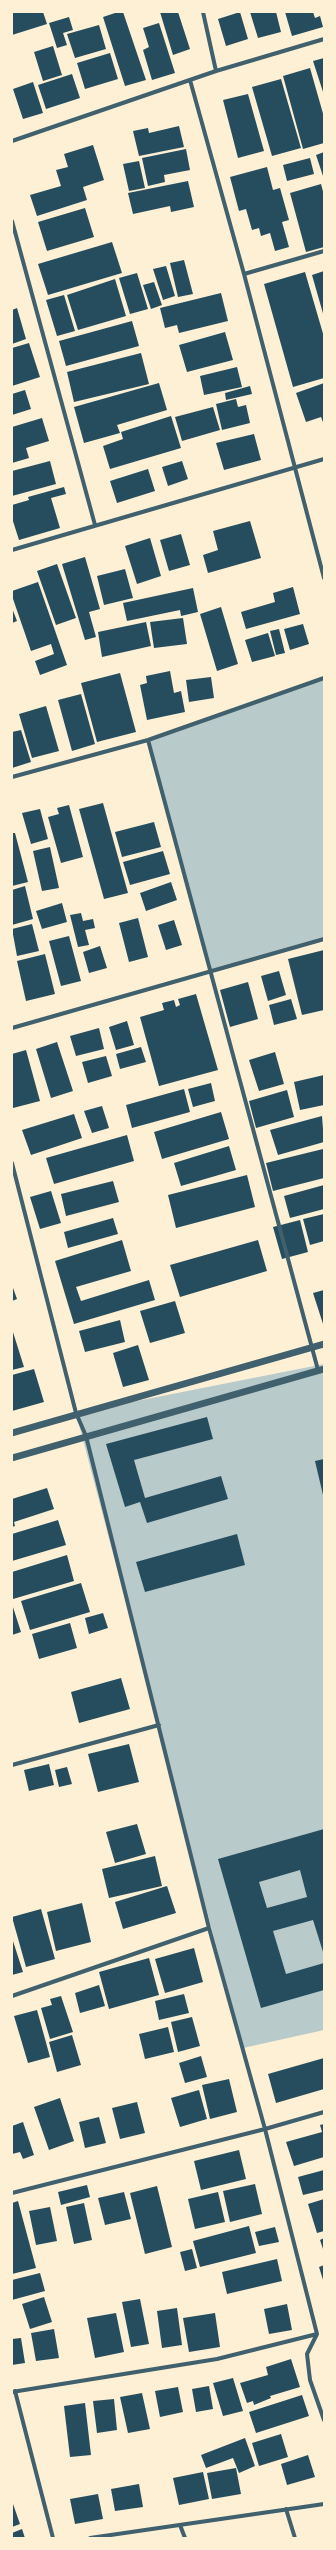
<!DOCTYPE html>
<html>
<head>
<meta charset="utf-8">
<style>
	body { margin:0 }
	#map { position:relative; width:336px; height:2550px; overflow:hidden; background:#fdf0d5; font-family:Montserrat,sans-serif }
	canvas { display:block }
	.frame { position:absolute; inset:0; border:13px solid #fdf0d5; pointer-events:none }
</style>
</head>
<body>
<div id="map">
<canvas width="336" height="2550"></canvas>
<div class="frame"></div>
</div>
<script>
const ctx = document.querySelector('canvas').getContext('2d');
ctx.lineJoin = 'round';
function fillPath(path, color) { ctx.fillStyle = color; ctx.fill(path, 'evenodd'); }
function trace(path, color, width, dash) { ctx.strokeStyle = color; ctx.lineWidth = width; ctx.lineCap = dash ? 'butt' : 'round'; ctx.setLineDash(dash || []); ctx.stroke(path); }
fillPath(new Path2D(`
	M324,678V939L211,972L148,740Z
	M324,1364V2030L243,2048L76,1413Z`), '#b9caca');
fillPath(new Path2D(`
	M12,12H43L47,24L12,35Z
	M118,12H123L146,80L125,86L103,17Z
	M160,12H178L190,49L173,55Z
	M240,12L248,39L226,46L218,19Z
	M250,12H276L281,32L258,38Z
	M285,12H313L315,18L320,16L323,27L292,36Z
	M69,17L73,30L63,33L67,45L57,48L49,23Z
	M159,23L175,73L152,80L143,50L149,47L143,28Z
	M99,25L106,49L75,58L67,34Z
	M53,46L62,75L43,81L34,52Z
	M110,53L118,79L85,89L77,63Z
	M324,58V95L313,61Z
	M310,68L324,117V143L303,149L283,76Z
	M72,74L80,98L46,109L38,85Z
	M281,79L301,148L272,156L252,87Z
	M33,82L43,113L23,119L13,89Z
	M248,94L264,151L238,158L223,100Z
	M179,126L184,147L139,156L133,131L148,128L149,133Z
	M93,145L104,180L83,187L87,200L37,216L30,195L61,186L56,170L68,167L64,154Z
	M186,149L190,170L164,175L165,182L148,186L142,158Z
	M324,152V179L316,155Z
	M310,158L314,174L287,181L283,165Z
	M139,161L145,188L129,191L123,164Z
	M267,167L273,190L280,188L289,220L282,222L289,247L275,251L270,233L261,236L259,228L252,230L246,209L239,211L230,177Z
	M188,181L194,207L171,212L170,206L133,214L128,193Z
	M321,184L324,195V247L306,252L290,193Z
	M85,208L94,237L47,251L38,222Z
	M112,242L122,273L48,295L38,264Z
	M184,260L193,294L178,297L170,263Z
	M166,266L175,296L163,300L153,269Z
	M324,271V317L312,275Z
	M305,272L324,337V378L293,387L264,284Z
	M137,273L148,309L130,314L119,278Z
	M115,279L126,316L78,330L67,295Z
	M154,282L162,305L151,309L143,285Z
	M221,293L228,321L179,333L177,325L165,328L160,308Z
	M64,295L75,331L57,336L46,300Z
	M17,308L26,339L12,344V310Z
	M132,321L139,346L66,366L59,341Z
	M225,332L233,360L187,372L179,345Z
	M29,343L40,377L12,386V348Z
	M141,353L149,384L74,402L67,372Z
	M237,367L242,387L204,395L200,376Z
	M159,383L167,410L117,425L120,433L84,443L74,407Z
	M324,383V425L321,417L306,422L296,393Z
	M250,386L252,394L226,400L225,393Z
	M25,390L31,409L12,415V394Z
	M236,399L238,407L246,405L250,423L222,430L216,404Z
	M213,407L220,430L182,441L175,417Z
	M171,416L181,448L110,469L103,446L123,439L121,432Z
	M42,418L49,441L26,448L29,458L12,463V427Z
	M254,434L261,460L224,470L216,443Z
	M50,461L56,484L12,496V471Z
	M182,461L188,479L168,486L162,467Z
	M148,469L155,491L117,503L110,481Z
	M64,487L66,494L51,498L60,528L19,540L12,518V505L29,500L28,497Z
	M250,521L261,558L208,573L203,555L218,550L213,531Z
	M181,534L190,565L169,571L160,540Z
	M150,538L161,576L137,584L125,546Z
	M85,557L100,609L89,612L96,637L85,640L62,564Z
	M57,564L76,618L56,625L37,571Z
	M125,569L133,598L104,605L97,576Z
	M38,582L67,665L40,675L35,661L54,654L51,644L31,651L12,596V591Z
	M293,587L300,614L246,629L241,612L275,602L273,593Z
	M193,588L198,612L181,616L180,610L127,621L123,603Z
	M221,607L238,664L217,671L200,614Z
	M12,608L17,621L12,623Z
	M183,618L187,644L154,648L150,622Z
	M146,622L151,646L102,657L98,632Z
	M303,624L309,644L290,650L284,629Z
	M279,629L285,653L276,655L270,631Z
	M268,633L275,656L252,662L245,640Z
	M170,671L174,693L181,691L185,712L147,720L140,685L147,683L146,676Z
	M120,673L136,732L97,742L81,683Z
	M211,677L214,698L189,702L186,680Z
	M81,694L95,744L72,751L58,700Z
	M46,706L59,751L32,758L19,714Z
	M21,730L31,762L12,768V732Z
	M103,803L128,893L104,899L79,809Z
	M69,805L83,857L61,863L48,817L59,814L57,808Z
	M40,809L48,839L31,844L22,813Z
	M154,822L161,847L122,857L115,832Z
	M12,833H15L28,882L12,886Z
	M50,847L59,888L42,891L33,851Z
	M163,851L170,874L130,885L123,862Z
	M171,882L177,900L146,911L140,893Z
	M25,886L33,919L12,925V890Z
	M62,903L67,922L42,929L36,911Z
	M81,913L83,921L93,919L95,928L85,930L89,945L78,947L70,915Z
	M138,918L148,957L129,962L119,923Z
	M174,920L182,945L166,950L158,925Z
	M32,924L39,951L17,956L12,929Z
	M69,936L81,981L61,986L49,941Z
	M100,946L107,968L89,973L83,952Z
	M324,950V1010L302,1015L288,959Z
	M45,954L55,994L26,1001L17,961Z
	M279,971L286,995L268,1001L261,976Z
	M248,982L258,1019L230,1027L220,990Z
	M196,994L218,1070L159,1086L140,1017L164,1010L162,1003L174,1000L176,1007L180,1005L178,999Z
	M291,999L297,1019L274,1025L269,1005Z
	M127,1021L134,1045L116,1050L109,1027Z
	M99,1028L104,1049L76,1056L70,1036Z
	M57,1042L73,1091L51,1098L36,1049Z
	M141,1047L146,1062L120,1069L116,1054Z
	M26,1050L40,1101L13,1108L12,1054Z
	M275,1052L284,1084L259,1091L249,1060Z
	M106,1056L112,1076L88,1083L82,1062Z
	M324,1075V1105L300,1110L294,1082Z
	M211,1083L215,1101L193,1107L188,1089Z
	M184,1089L190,1112L132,1128L126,1105Z
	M287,1090L294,1117L256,1128L249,1101Z
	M102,1106L109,1128L92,1133L84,1111Z
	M221,1112L229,1139L162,1159L154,1132Z
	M74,1114L82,1138L31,1155L22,1130Z
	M322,1116L324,1142L278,1155L270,1130Z
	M127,1135L134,1161L54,1184L46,1158Z
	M229,1146L236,1170L181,1186L174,1163Z
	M323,1149L324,1178L273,1191L266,1163Z
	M247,1175L255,1207L176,1228L168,1195Z
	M113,1181L119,1202L66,1216L61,1194Z
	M324,1185V1209L290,1218L284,1196Z
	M51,1191L61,1223L40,1229L30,1197Z
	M324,1214V1241L310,1245L303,1219Z
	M113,1218L118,1234L68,1248L64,1232Z
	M300,1220L308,1252L282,1259L273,1227Z
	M122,1240L131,1271L76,1287L81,1301L149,1280L155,1300L74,1324L55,1261Z
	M258,1240L267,1271L180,1297L170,1265Z
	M12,1285L17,1299L12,1301Z
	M324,1290V1327L313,1293Z
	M175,1301L185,1333L150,1343L140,1311Z
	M120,1320L125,1342L85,1352L79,1331Z
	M12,1329L24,1367L12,1370Z
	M138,1345L149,1380L123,1387L113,1353Z
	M34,1369L44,1402L12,1411V1375Z
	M207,1417L213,1439L134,1460L145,1498L221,1476L228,1499L147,1523L140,1502L125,1507L106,1444Z
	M324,1459V1495H323L315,1461Z
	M47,1488L54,1509L14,1522L15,1526L12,1527V1499Z
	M58,1520L66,1545L12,1561V1534Z
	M237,1534L245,1565L145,1592L136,1562Z
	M67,1555L74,1581L13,1599L12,1572Z
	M81,1583L90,1612L30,1630L21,1601Z
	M12,1604L21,1632L12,1635Z
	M103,1613L108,1628L89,1634L85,1618Z
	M70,1623L77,1648L39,1659L32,1634Z
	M121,1678L130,1709L79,1723L71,1692Z
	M129,1744L139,1782L98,1792L88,1754Z
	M49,1764L54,1785L29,1791L24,1770Z
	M67,1767L72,1784L59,1787L55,1770Z
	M137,1824L146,1854L115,1863L106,1832Z
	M324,1829V1955L313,1920L273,1931L286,1974L324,1963V1990L261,2008L218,1859ZM300,1870L307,1897L267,1908L259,1882Z
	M155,1856L162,1886L109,1898L102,1869Z
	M167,1886L176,1913L123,1929L115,1902Z
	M82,1903L91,1942L56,1951L47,1912Z
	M41,1909L55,1959L26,1967L12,1917Z
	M12,1938L23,1972L12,1975Z
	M194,1948L203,1982L165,1993L155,1959Z
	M149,1958L159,1995L109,2009L99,1972Z
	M99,1985L105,2006L80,2013L75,1993Z
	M184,1994L189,2013L159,2020L155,2001Z
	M61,1996L73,2032L50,2039L41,2008L52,2005L50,1999Z
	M37,2010L50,2057L28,2063L14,2016Z
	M192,2017L200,2046L178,2052L171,2022Z
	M168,2027L174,2052L145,2059L139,2034Z
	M72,2035L81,2065L57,2072L49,2042Z
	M201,2056L207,2077L185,2083L179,2063Z
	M324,2058V2089L276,2103L268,2074Z
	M229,2079L237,2112L210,2119L202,2085Z
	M199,2090L207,2119L180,2127L171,2098Z
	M60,2098L74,2141L49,2150L34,2107Z
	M137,2102L145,2133L120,2139L112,2108Z
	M99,2117L106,2143L85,2148L79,2122Z
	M23,2122L34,2155L23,2159L20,2152L12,2154V2126Z
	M324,2124V2157L294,2166L286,2142L322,2132L320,2125Z
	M239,2150L246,2179L201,2190L194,2161Z
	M324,2170V2190L303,2195L298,2177Z
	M255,2184L262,2214L230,2222L223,2191Z
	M87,2185L90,2197L61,2205L58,2192Z
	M157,2186L172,2247L145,2254L130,2193Z
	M124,2192L131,2219L105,2225L98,2198Z
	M218,2192L225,2222L195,2229L188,2199Z
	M324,2199V2231L317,2233L308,2204Z
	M18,2201L36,2268L12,2274V2203Z
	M84,2203L92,2240L74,2244L66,2207Z
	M50,2207L57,2241L36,2245L29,2211Z
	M249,2226L256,2253L200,2267L193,2241Z
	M275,2227L279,2242L259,2246L255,2232Z
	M324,2238V2252L320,2240Z
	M192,2249L197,2268L185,2271L180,2252Z
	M277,2259L282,2281L227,2294L222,2272Z
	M324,2265V2283L319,2267Z
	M40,2273L45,2291L12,2300V2280Z
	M44,2297L52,2322L30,2329L22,2304Z
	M140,2299L149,2344L131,2347L122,2302Z
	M287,2304L292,2330L269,2334L264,2309Z
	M177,2308L182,2345L162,2348L157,2311Z
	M116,2313L124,2352L95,2358L87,2318Z
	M215,2313L220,2347L189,2352L183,2318Z
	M54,2329L59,2358L36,2361L31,2333Z
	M21,2338L25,2363L12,2365V2339Z
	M291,2359L300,2387L270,2396L271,2398L254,2405L253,2401L247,2403L240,2383L268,2375L266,2367Z
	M233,2378L243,2411L223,2416L213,2383Z
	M209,2386L213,2409L196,2412L192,2389Z
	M178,2387L183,2412L160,2417L155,2391Z
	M142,2393L150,2429L128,2433L120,2397Z
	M302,2395L309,2416L256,2433L249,2412Z
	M114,2399L117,2430L97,2433L93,2401Z
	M85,2403L91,2455L70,2457L64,2406Z
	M281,2434L288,2457L259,2466L252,2443Z
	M245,2438L255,2466L239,2473L233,2458L206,2468L201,2455Z
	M308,2455L315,2477L287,2485L281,2464Z
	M236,2468L241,2494L212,2499L207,2473Z
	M203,2472L209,2499L179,2505L173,2478Z
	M139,2484L143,2507L115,2511L111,2489Z
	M98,2494L103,2519L75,2524L70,2499Z
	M12,2501L20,2524L12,2527Z
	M22,2529L25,2538H12V2533Z`), '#264d5e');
trace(new Path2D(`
	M203,12L216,71
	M190,80L244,274L324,578
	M12,141L216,71L324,39
	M12,221L95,525
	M244,274L324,251
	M12,550L324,459
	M148,740L318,1370
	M12,777L148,740L324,678
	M12,1028L324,939
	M12,1163L76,1413L86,1436L209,1928L265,2129L317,2334
	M12,1765L159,1725
	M12,1996L209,1928
	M12,2193L265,2129L324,2112
	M317,2334L307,2354L310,2380L324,2420
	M15,2391L53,2538
	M12,2392L217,2359L317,2334
	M286,2509L295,2538
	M180,2525L185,2538
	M90,2538L324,2504`), '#3f606c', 4);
trace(new Path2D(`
	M12,1433L324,1344
	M12,1458L324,1369`), '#3f606c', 7);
</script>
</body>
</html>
